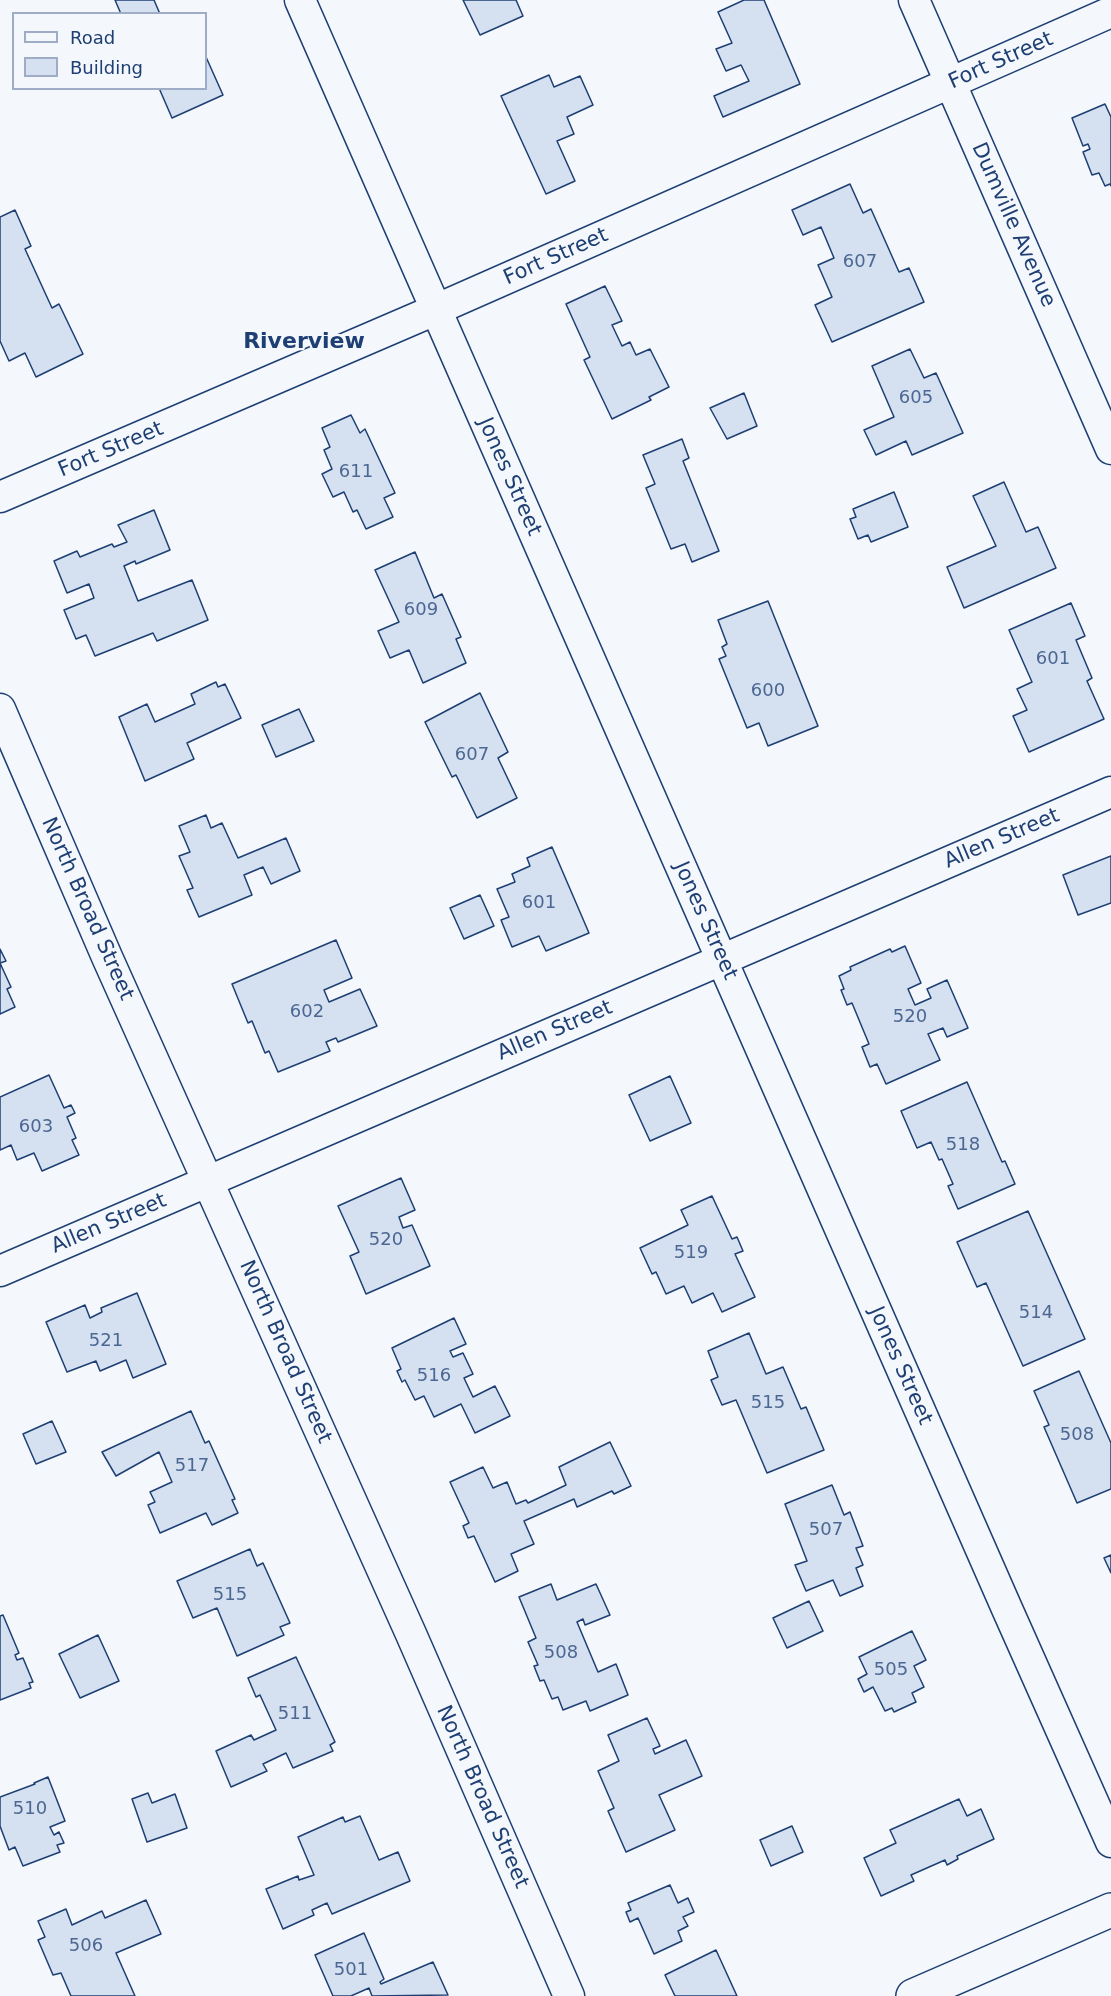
<!DOCTYPE html>
<html>
<head>
<meta charset="utf-8">
<style>
	body { margin:0 }
	#map { position:relative; width:1111px; height:1996px; overflow:hidden; background:#f4f7fb; font-family:"DejaVu Sans",sans-serif }
	canvas { display:block }
	.legend { position:absolute; left:12px; top:12px; width:195px; height:78px; box-sizing:border-box; background:#f4f7fb; border:2px solid #9eadc5; margin:0; padding:8px 10px; list-style:none; font-size:18px; color:#1d3f73 }
	.legend li { display:flex; align-items:center; gap:12px; height:30px }
	.legend b { width:30px; border:2px solid #9eadc5 }
</style>
</head>
<body>
<div id="map">
<canvas width="1111" height="1996"></canvas>
<ul class="legend">
<li><b style="height:8px;background:#f4f7fb"></b>Road</li>
<li><b style="height:16px;background:#d5e0f0"></b>Building</li>
</ul>
</div>
<script>
const ctx = document.querySelector('canvas').getContext('2d');
ctx.lineJoin = 'round';
function fillPath(path, color) { ctx.fillStyle = color; ctx.fill(path, 'evenodd'); }
function trace(path, color, width, dash) { ctx.strokeStyle = color; ctx.lineWidth = width; ctx.lineCap = dash ? 'butt' : 'round'; ctx.setLineDash(dash || []); ctx.stroke(path); }
function write(font, color, halo, rows, align = 'center') {
  ctx.font = font + ' "DejaVu Sans",sans-serif'; ctx.lineWidth = 4.5; ctx.setLineDash([]); ctx.textBaseline = 'middle'; ctx.strokeStyle = halo; ctx.fillStyle = color; for (const [text, x, y, turn = 0] of rows) {
    ctx.save(); ctx.translate(x, y); ctx.rotate((+turn || 0) * Math.PI / 180); ctx.textAlign = isNaN(turn) ? turn : align; if (halo) ctx.strokeText(text, 0, 0); ctx.fillText(text, 0, 0); ctx.restore();
  }
}
const building = new Path2D(`
	M115,0H154L160,14H121Z
	M463,0H516L523,16L480,35Z
	M744,0H764L800,84L723,117L714,96L749,81L741,65L726,71L716,49L732,43L718,12Z
	M206,57L223,95L172,118L159,88H206Z
	M549,75L554,87L580,76L593,105L567,117L574,134L557,141L575,181L546,194L501,96Z
	M1105,104L1111,117V186L1110,184L1105,186L1099,173L1092,175L1083,152L1090,149L1088,144L1083,146L1072,118Z
	M850,184L863,213L871,209L899,272L909,268L924,302L832,342L815,305L832,297L818,265L834,258L821,227L803,235L792,210Z
	M15,210L31,246L25,249L52,308L59,304L83,354L36,377L25,353L9,361L0,341V217Z
	M605,286L622,321L612,325L622,346L630,342L636,355L650,349L669,387L649,397L651,400L612,419L584,360L590,357L566,304Z
	M910,349L924,378L936,373L963,433L912,455L906,441L876,455L864,430L894,417L872,366Z
	M744,393L757,426L727,439L710,408Z
	M351,415L360,433L365,429L395,493L384,498L393,517L366,529L357,510L353,512L344,492L333,497L322,474L332,469L324,450L330,447L322,428Z
	M682,439L689,458L683,461L719,551L692,562L685,544L671,549L646,488L655,484L643,455Z
	M1004,482L1026,532L1038,527L1056,568L964,608L947,567L996,546L973,496Z
	M894,492L908,527L871,542L868,535L858,539L850,519L856,517L853,509Z
	M154,510L170,550L136,564L135,561L124,566L138,601L192,580L208,620L157,641L153,633L95,656L86,635L76,639L64,610L94,598L89,584L67,593L54,561L77,551L80,557L112,544L114,547L127,542L118,525Z
	M415,552L434,598L442,594L461,637L456,639L466,663L423,683L409,650L390,658L378,631L399,622L375,570Z
	M768,601L818,726L768,746L759,723L747,728L719,659L726,656L722,647L727,644L718,620Z
	M1071,603L1085,636L1076,640L1092,678L1087,681L1104,719L1029,752L1013,716L1027,710L1017,689L1032,682L1009,630Z
	M216,682L218,687L225,684L241,718L187,743L194,759L145,781L119,717L147,704L155,722L195,704L191,694Z
	M480,693L508,752L498,758L517,798L477,818L456,775L452,777L425,722Z
	M299,709L314,741L276,757L262,725Z
	M206,815L211,828L222,823L238,858L286,838L300,871L271,884L263,867L244,875L252,895L199,917L187,890L193,888L179,856L190,852L179,826Z
	M552,847L589,933L546,951L539,936L512,947L501,920L509,917L497,889L515,882L512,874L530,866L527,858Z
	M1111,856V903L1078,915L1063,875Z
	M480,895L494,926L464,939L450,908Z
	M336,940L352,978L324,990L329,1002L360,989L377,1026L338,1042L336,1038L326,1042L330,1051L278,1072L269,1051L265,1053L252,1021L248,1023L232,984Z
	M905,946L921,983L908,989L915,1005L931,998L927,989L947,980L968,1028L947,1037L943,1028L928,1034L940,1060L886,1084L877,1064L870,1067L862,1047L869,1044L852,1003L847,1005L841,990L844,989L839,976L851,970L850,967L890,949L892,952Z
	M0,949L6,961L0,963L11,987L7,989L15,1007L0,1014Z
	M49,1075L64,1108L71,1105L75,1113L67,1117L76,1138L72,1140L79,1155L42,1171L34,1153L17,1160L11,1145L0,1150V1097Z
	M670,1076L691,1123L650,1141L629,1095Z
	M967,1082L1002,1162L1005,1161L1015,1184L958,1209L948,1186L953,1184L942,1159L939,1160L931,1142L917,1148L901,1111Z
	M401,1178L415,1210L399,1217L403,1228L412,1225L430,1266L366,1294L350,1256L359,1252L338,1206Z
	M712,1196L732,1239L737,1237L743,1251L735,1254L755,1297L722,1312L713,1293L692,1303L684,1286L666,1294L656,1272L652,1274L640,1248L688,1225L681,1210Z
	M1028,1211L1085,1339L1023,1366L986,1283L977,1287L957,1242Z
	M137,1293L166,1364L133,1378L126,1360L100,1371L96,1361L67,1372L46,1322L85,1305L90,1318L102,1312L101,1308Z
	M454,1318L466,1344L450,1351L453,1357L463,1353L473,1374L464,1378L473,1397L495,1386L510,1416L475,1433L461,1404L434,1417L424,1396L415,1400L405,1380L402,1382L397,1371L401,1369L392,1348Z
	M749,1333L766,1374L783,1367L801,1409L806,1407L824,1450L767,1473L736,1400L722,1405L711,1380L718,1377L708,1351Z
	M1079,1371L1111,1443V1489L1077,1503L1044,1427L1049,1425L1034,1391Z
	M191,1411L205,1443L209,1441L235,1499L232,1500L238,1513L212,1525L206,1513L160,1533L148,1505L155,1502L150,1492L172,1482L159,1452L116,1476L102,1452Z
	M52,1421L66,1452L36,1464L23,1434Z
	M610,1442L631,1486L614,1494L612,1491L577,1507L574,1499L524,1521L534,1544L511,1554L518,1571L495,1582L474,1536L468,1538L463,1526L469,1523L450,1482L483,1467L493,1488L507,1482L516,1504L526,1500L528,1503L566,1485L559,1467Z
	M832,1485L844,1515L850,1512L863,1546L856,1548L863,1565L856,1568L863,1586L840,1596L833,1580L806,1591L795,1565L807,1561L785,1504Z
	M250,1549L257,1566L263,1563L290,1623L280,1627L284,1635L237,1656L217,1608L193,1618L177,1581Z
	M1111,1555V1573L1104,1558Z
	M551,1584L557,1600L596,1584L610,1615L585,1625L583,1619L577,1622L598,1672L616,1664L628,1695L590,1711L586,1701L563,1710L558,1697L552,1699L544,1680L540,1681L534,1666L538,1665L528,1642L536,1638L519,1597Z
	M809,1601L823,1631L787,1648L773,1618Z
	M3,1615L19,1653L15,1655L17,1660L23,1658L33,1682L29,1683L31,1688L0,1700V1616Z
	M912,1631L926,1660L914,1666L924,1687L912,1693L916,1702L894,1712L892,1708L885,1711L873,1687L864,1692L858,1679L867,1674L859,1657Z
	M98,1635L119,1681L80,1698L59,1654Z
	M296,1657L335,1742L330,1745L333,1751L293,1768L286,1753L263,1764L267,1771L231,1787L216,1751L251,1735L254,1740L276,1730L260,1695L256,1697L248,1678Z
	M647,1718L660,1746L653,1749L655,1754L686,1740L702,1776L659,1795L675,1830L626,1852L608,1811L614,1808L598,1771L619,1761L608,1735Z
	M48,1777L65,1821L50,1827L54,1835L59,1832L64,1843L57,1845L60,1852L23,1866L15,1847L9,1850L0,1826V1797L35,1784L34,1783Z
	M148,1793L152,1803L175,1794L187,1828L147,1842L132,1799Z
	M959,1799L967,1816L981,1809L994,1839L957,1856L958,1859L947,1865L945,1860L911,1875L914,1881L881,1896L864,1858L896,1843L890,1830Z
	M360,1816L379,1860L398,1852L410,1881L332,1914L327,1903L312,1910L314,1915L283,1929L266,1889L298,1876L299,1880L314,1875L298,1837L343,1817L345,1822Z
	M792,1826L803,1852L771,1866L760,1840Z
	M670,1885L678,1903L688,1898L694,1912L683,1917L688,1926L678,1931L682,1941L654,1954L638,1918L630,1922L626,1912L631,1910L628,1903Z
	M146,1900L161,1934L116,1953L135,1996H71L61,1973L53,1975L38,1940L45,1937L38,1921L66,1909L72,1925L102,1911L105,1918Z
	M364,1933L384,1979L380,1982L381,1984L433,1962L448,1995L372,1996L369,1988L351,1996H333L315,1955Z
	M716,1950L737,1996H675L665,1975Z`);
fillPath(building, '#d5e0f0');
trace(building, '#1d3f73', 1.5);
const minor = new Path2D(`
	M300,0L1008,1611L1111,1842
	M914,0L1111,449
	M0,497L435,310L1111,12
	M0,709L107,957L411,1634L569,1996
	M0,1271L1111,792`);
const tertiary = new Path2D(`
	M913,1996L1111,1910`);
trace(minor, '#1d3f73', 33);
trace(tertiary, '#1d3f73', 36);
trace(minor, '#f4f7fb', 30);
trace(tertiary, '#f4f7fb', 33);
write('18px', '#4b6792', null, [
	["607",860,262],
	["605",916,398],
	["611",356,472],
	["609",421,610],
	["601",1053,659],
	["600",768,691],
	["607",472,755],
	["601",539,903],
	["602",307,1012],
	["520",910,1017],
	["603",36,1127],
	["518",963,1145],
	["520",386,1240],
	["519",691,1253],
	["514",1036,1313],
	["521",106,1341],
	["516",434,1376],
	["515",768,1403],
	["508",1077,1435],
	["517",192,1466],
	["507",826,1530],
	["515",230,1595],
	["508",561,1653],
	["505",891,1670],
	["511",295,1714],
	["510",30,1809],
	["506",86,1946],
	["501",351,1970]
]);
write('21px', '#1d3f73', '#f4f7fb', [
	["Fort Street",1001,61,-24],
	["Dumville Avenue",1013,225,66],
	["Fort Street",556,257,-24],
	["Fort Street",111,450,-23],
	["Jones Street",509,477,66],
	["Allen Street",1002,839,-23],
	["North Broad Street",87,909,66],
	["Jones Street",705,921,66],
	["Allen Street",555,1031,-23],
	["Allen Street",109,1224,-23],
	["North Broad Street",285,1352,66],
	["Jones Street",900,1366,66],
	["North Broad Street",482,1797,66]
]);
write('bold 22px', '#1d3f73', '#f4f7fb', [
	["Riverview",304,342]
]);
</script>
</body>
</html>
